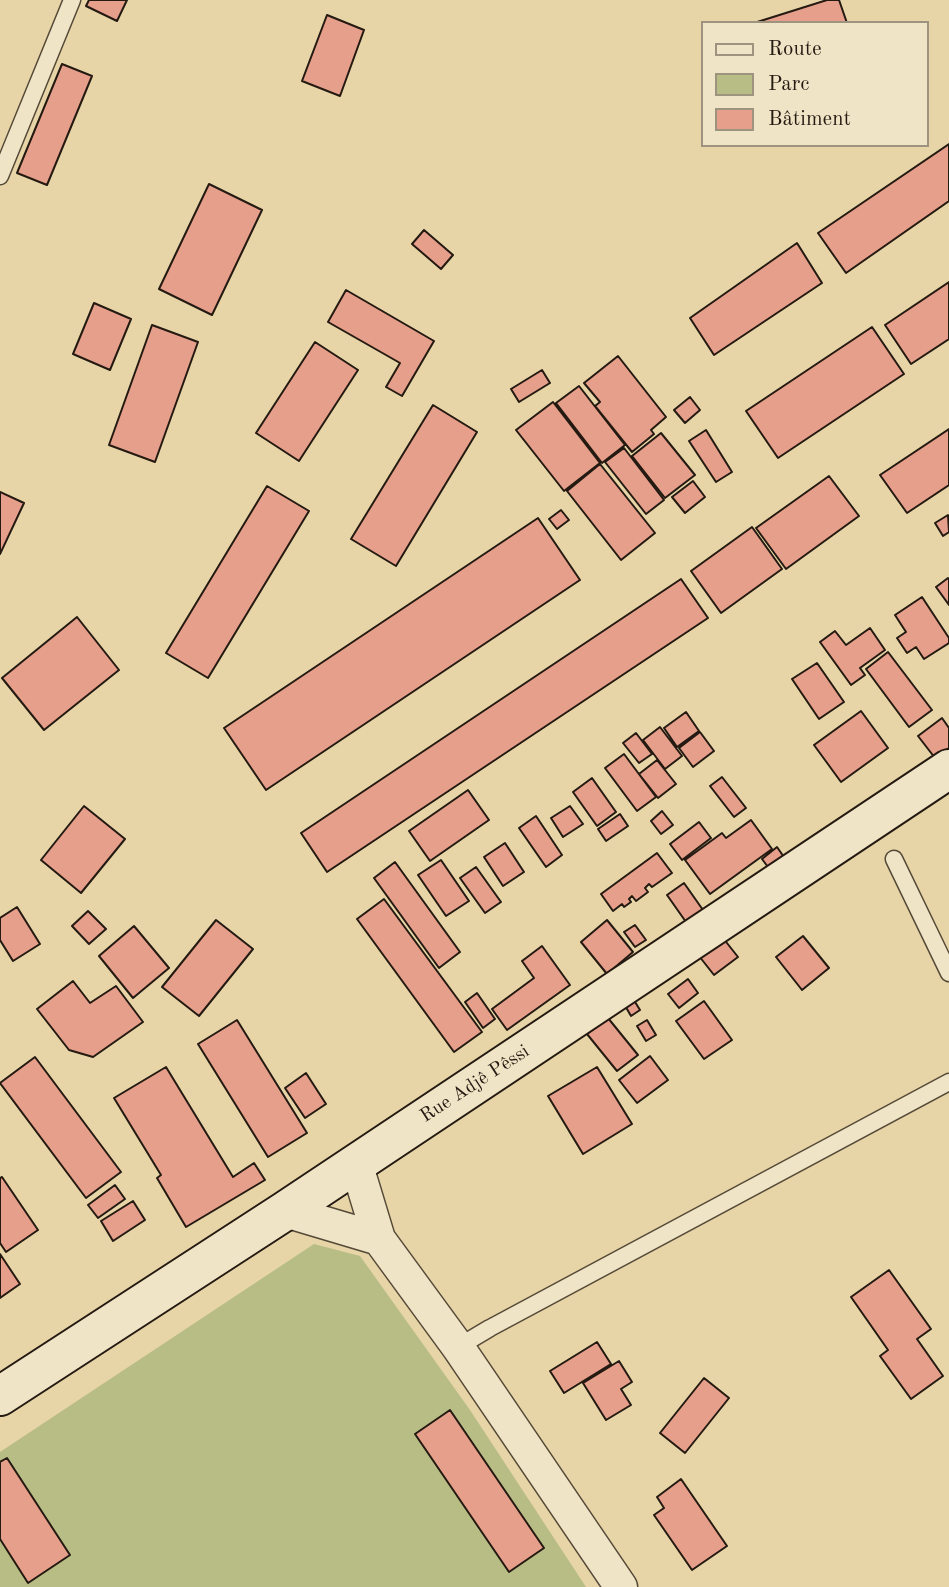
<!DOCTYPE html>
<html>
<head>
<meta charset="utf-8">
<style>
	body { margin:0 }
	#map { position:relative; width:949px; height:1587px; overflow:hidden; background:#e7d5a8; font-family:"Old Standard TT",serif }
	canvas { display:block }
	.legend { position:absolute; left:701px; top:21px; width:228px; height:126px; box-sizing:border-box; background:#efe4c6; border:2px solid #9e937e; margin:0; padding:9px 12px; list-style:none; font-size:21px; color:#241a11 }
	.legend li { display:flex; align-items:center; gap:14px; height:35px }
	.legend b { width:35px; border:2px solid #9e937e }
</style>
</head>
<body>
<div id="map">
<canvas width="949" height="1587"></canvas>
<ul class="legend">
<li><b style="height:9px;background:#efe4c6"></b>Route</li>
<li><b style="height:19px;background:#b8bc85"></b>Parc</li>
<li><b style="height:19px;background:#e69f8a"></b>Bâtiment</li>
</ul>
</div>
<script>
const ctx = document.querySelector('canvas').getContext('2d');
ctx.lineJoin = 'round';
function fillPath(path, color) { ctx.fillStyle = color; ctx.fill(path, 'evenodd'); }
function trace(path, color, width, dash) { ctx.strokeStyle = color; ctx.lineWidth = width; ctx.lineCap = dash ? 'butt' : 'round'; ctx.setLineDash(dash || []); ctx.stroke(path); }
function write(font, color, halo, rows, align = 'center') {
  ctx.font = font + ' "Old Standard TT",serif'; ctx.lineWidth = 5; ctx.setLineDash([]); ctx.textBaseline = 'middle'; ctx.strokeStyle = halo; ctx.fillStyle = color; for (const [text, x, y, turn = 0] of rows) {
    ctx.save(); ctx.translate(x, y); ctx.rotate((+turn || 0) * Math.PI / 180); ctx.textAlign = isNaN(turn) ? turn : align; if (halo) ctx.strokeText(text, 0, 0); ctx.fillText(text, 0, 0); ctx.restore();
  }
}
fillPath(new Path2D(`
	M314,1244L360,1256L470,1410L586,1587H0V1452Z`), '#b8bc85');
const building = new Path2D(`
	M89,0H127L117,21L86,6Z
	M827,0H839L847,23H754Z
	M327,15L364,30L340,96L302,81Z
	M62,64L92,76L47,185L17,173Z
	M949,144V201L846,273L818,233Z
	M209,184L262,210L212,315L159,289Z
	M424,230L453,255L441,269L412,244Z
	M797,243L822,283L714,355L690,318Z
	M949,282V339L911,364L885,325Z
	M346,290L434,341L402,396L386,387L400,363L328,322Z
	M94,303L131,319L110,370L73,354Z
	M152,325L198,342L155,462L109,445Z
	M872,327L904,374L778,458L746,411Z
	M315,342L358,370L299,461L256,433Z
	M618,356L666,417L651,430L654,434L632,452L595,406L600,402L584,383Z
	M542,370L550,383L519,402L511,389Z
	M579,386L625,445L602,463L556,403Z
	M690,397L700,410L685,423L674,410Z
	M553,402L600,463L564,491L516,430Z
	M433,405L477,432L396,566L351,539Z
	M949,429V485L907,513L880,475Z
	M706,430L732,472L716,482L689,441Z
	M661,433L695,475L665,498L632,456Z
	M624,448L664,500L646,514L605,462Z
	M600,464L655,533L621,560L567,491Z
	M829,476L859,516L786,569L756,528Z
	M693,481L705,497L685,513L672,497Z
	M267,486L309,511L208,678L166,653Z
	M0,492L24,503L0,554Z
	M561,510L569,520L557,529L549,519Z
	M948,515L949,532L943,536L935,523Z
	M538,518L580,580L266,790L224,728Z
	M752,527L782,569L721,613L691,571Z
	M948,578L949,580V605L936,587Z
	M681,579L708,618L327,872L301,833Z
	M922,597L949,638V643L924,659L916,647L907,653L897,638L906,632L895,615Z
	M77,617L119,670L44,730L2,678Z
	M870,628L885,650L860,668L865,675L851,685L820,642L835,631L846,645Z
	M888,652L932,710L909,727L866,669Z
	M817,663L844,702L819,719L792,679Z
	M861,711L888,748L841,782L814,745Z
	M686,712L699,731L677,747L664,728Z
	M942,718L949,728V748L935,758L918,736Z
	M660,727L682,756L665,769L643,740Z
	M700,732L714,751L693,767L679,748Z
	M636,733L652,754L639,763L623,743Z
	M624,754L656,797L637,811L605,768Z
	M657,760L676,784L658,798L639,774Z
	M722,777L746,808L734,817L710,786Z
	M592,778L616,812L597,826L573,792Z
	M468,790L489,820L430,861L409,831Z
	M84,806L125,839L81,893L41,860Z
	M570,806L583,824L563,837L551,818Z
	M662,811L673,825L661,834L651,821Z
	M620,814L628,826L606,841L598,829Z
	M536,816L562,855L546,867L519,828Z
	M751,820L772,849L710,894L685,860L722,833L726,838Z
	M699,822L711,838L682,860L670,844Z
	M505,843L524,872L503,886L484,857Z
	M777,847L786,860L771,871L762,859Z
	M657,853L672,873L652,887L649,884L645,888L648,892L636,901L632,896L629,899L631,902L624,907L622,904L613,911L601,894Z
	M441,860L469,901L446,916L418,875Z
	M395,862L460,952L439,968L374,878Z
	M476,867L501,902L485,913L460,878Z
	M684,883L703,910L686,922L667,895Z
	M384,899L482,1032L454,1052L357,919Z
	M17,907L40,944L13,961L0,940V918Z
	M88,911L106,929L89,944L72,926Z
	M216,920L253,949L199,1016L162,987Z
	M607,920L633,952L607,974L581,942Z
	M635,925L646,940L635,947L624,932Z
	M134,926L169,968L133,998L99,956Z
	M803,936L829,968L802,990L776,957Z
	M723,938L738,957L714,975L699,956Z
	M542,946L570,985L507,1030L492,1009L534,978L522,961Z
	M688,979L698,993L679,1008L668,994Z
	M73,981L90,1003L116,986L143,1022L93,1057L69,1050L37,1009Z
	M477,993L495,1019L483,1028L465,1002Z
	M632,997L640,1010L631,1016L623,1002Z
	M704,1001L732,1040L704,1059L676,1021Z
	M608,1018L638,1055L617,1071L587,1034Z
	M237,1020L307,1133L268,1157L198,1044Z
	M647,1020L656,1035L646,1041L637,1026Z
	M650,1056L668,1080L637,1103L619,1080Z
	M35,1057L121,1172L86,1198L0,1083Z
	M166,1067L233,1177L254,1163L265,1180L186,1227L157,1178L161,1175L114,1098Z
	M597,1067L632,1124L583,1154L548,1096Z
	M306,1073L326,1104L305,1118L285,1088Z
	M2,1177L38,1230L6,1252L0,1243V1178Z
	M115,1185L125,1199L98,1218L88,1205Z
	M133,1201L145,1220L113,1241L101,1221Z
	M0,1254L20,1284L0,1298Z
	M889,1270L931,1329L917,1339L943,1376L911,1399L880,1356L888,1350L851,1297Z
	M597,1342L611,1364L564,1393L550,1371Z
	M619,1361L632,1382L621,1389L631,1405L606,1420L583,1383Z
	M704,1378L729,1398L685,1453L660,1433Z
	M450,1410L544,1548L509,1572L415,1434Z
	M7,1458L70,1555L28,1583L0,1539V1462Z
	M681,1479L727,1546L692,1570L654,1515L664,1508L657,1497Z`);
fillPath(building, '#e69f8a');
trace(building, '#241a11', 2);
const lane = new Path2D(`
	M0,176L72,0
	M894,859L949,973
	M458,1347L490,1328L949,1082`);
const street = new Path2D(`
	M356,1163L379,1239L458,1347L621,1587
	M285,1211L379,1239`);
const secondary = new Path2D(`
	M0,1396L285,1211L949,769`);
trace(lane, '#554937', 19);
trace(street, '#554937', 35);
trace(secondary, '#241a11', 42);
trace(lane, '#efe4c6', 16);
trace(street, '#efe4c6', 32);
trace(secondary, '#efe4c6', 38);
write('19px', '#241a11', '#efe4c6', [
	["Rue Adjê Pêssi",475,1084,-33]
]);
</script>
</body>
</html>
